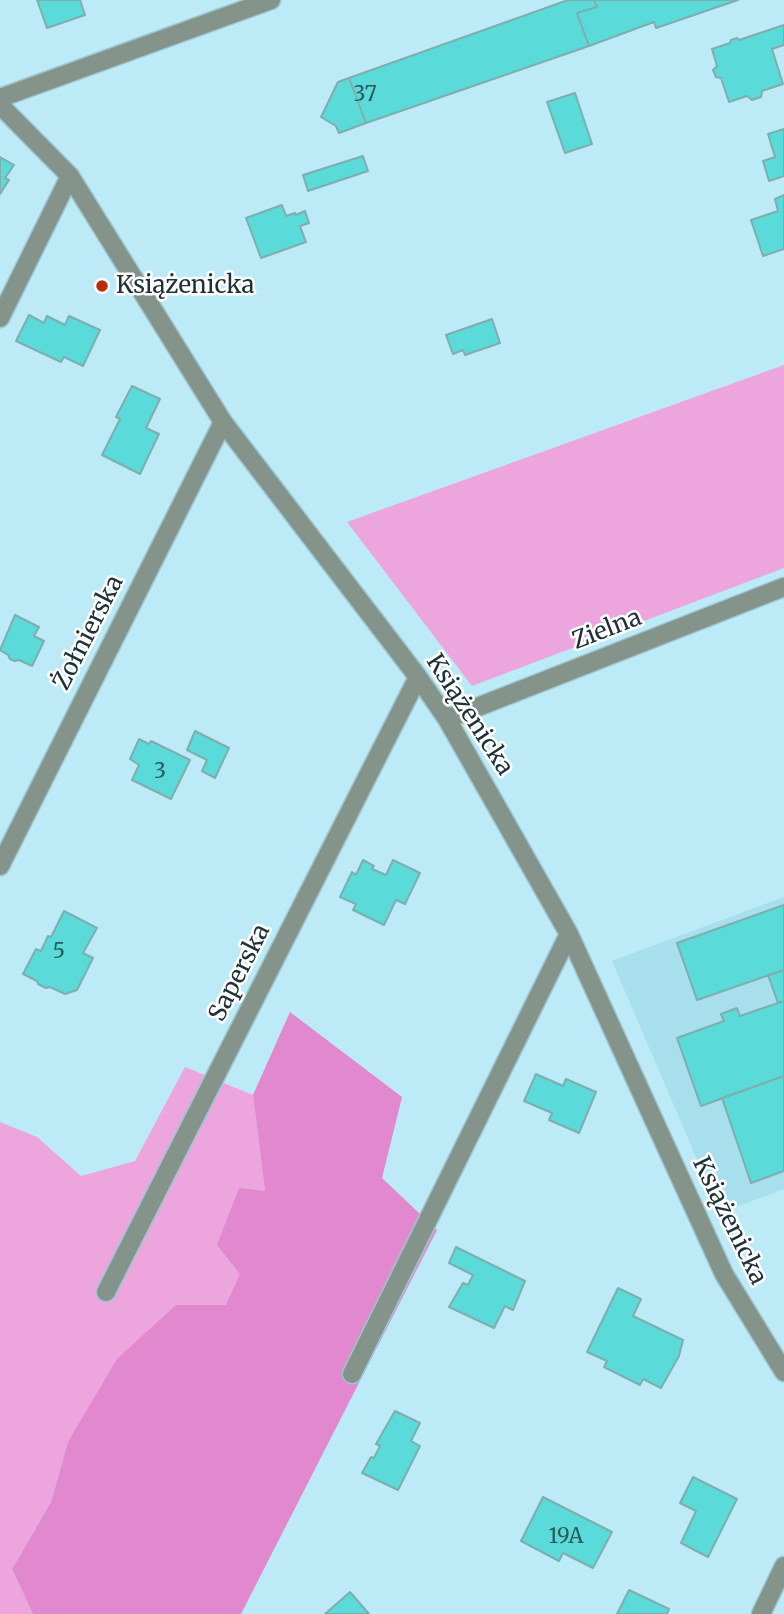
<!DOCTYPE html>
<html>
<head>
<meta charset="utf-8">
<style>
	body { margin:0 }
	canvas { display:block; background:#bcebf7 }
</style>
</head>
<body>
<canvas width="784" height="1614"></canvas>
<script>
const ctx = document.querySelector('canvas').getContext('2d');
ctx.lineJoin = 'round';
function fillPath(path, color) { ctx.fillStyle = color; ctx.fill(path, 'evenodd'); }
function trace(path, color, width, dash) { ctx.strokeStyle = color; ctx.lineWidth = width; ctx.lineCap = dash ? 'butt' : 'round'; ctx.setLineDash(dash || []); ctx.stroke(path); }
function write(font, color, halo, rows, align = 'center') {
  ctx.font = font + ' Merriweather,serif'; ctx.lineWidth = 5; ctx.setLineDash([]); ctx.textBaseline = 'middle'; ctx.strokeStyle = halo; ctx.fillStyle = color; for (const [text, x, y, turn = 0] of rows) {
    ctx.save(); ctx.translate(x, y); ctx.rotate((+turn || 0) * Math.PI / 180); ctx.textAlign = isNaN(turn) ? turn : align; if (halo) ctx.strokeText(text, 0, 0); ctx.fillText(text, 0, 0); ctx.restore();
  }
}
fillPath(new Path2D(`
	M784,897V1189L720,1213L612,961Z`), '#a7dfec');
fillPath(new Path2D(`
	M784,365V568L472,686L347,522Z
	M185,1067L253,1095L265,1191L228,1316L68,1442L51,1502L12,1569L33,1614H0V1122L37,1137L81,1176L135,1161Z`), '#eca5dd');
fillPath(new Path2D(`
	M290,1012L402,1097L382,1178L437,1230L241,1614H33L12,1569L51,1502L68,1442L117,1359L176,1305H226L240,1274L217,1245L239,1188L265,1191L253,1095Z`), '#e188cf');
const building = new Path2D(`
	M37,0H80L85,15L47,28Z
	M568,0H594L597,7L577,13L589,46L366,123L349,78Z
	M594,0H738L656,28L654,22L589,46L577,13L597,7Z
	M784,25V45L772,49L783,84L762,91L761,97L752,100L747,96L729,102L721,78L716,77L713,70L717,66L712,49L730,43L731,40L737,38L739,40Z
	M349,78L366,123L339,133L336,126L321,117L338,82Z
	M575,93L592,144L565,153L547,102Z
	M784,129V176L769,181L763,161L775,157L768,134Z
	M363,156L368,171L308,191L303,175Z
	M0,157L14,165L5,178L9,180L0,194Z
	M784,195V249L763,256L751,220L778,211L775,199Z
	M282,205L286,216L295,213L296,215L305,211L309,223L300,226L306,242L261,258L246,218Z
	M29,315L44,323L47,316L65,325L69,316L100,330L83,366L64,357L61,362L16,341Z
	M492,319L500,343L465,355L463,350L453,354L446,335Z
	M132,386L160,399L146,428L159,434L140,474L102,455L120,419L116,417Z
	M15,615L39,627L34,636L44,641L32,666L19,660L15,661L10,659L8,655L0,650Z
	M195,731L229,748L215,778L202,771L207,760L187,750Z
	M139,739L149,744L151,741L190,760L171,799L132,780L139,765L130,759Z
	M363,860L374,866L372,869L386,875L393,860L420,873L405,904L396,900L384,925L353,910L356,904L340,897L352,872L356,875Z
	M784,905V970L697,1000L677,943Z
	M64,911L97,928L83,953L93,958L77,990L65,994L50,987L46,988L38,984L37,981L23,974L36,949L41,951L48,936L51,937Z
	M784,970V1001L778,1003L768,975Z
	M784,1001V1076L701,1106L677,1038L724,1021L721,1014L737,1008L740,1016Z
	M536,1074L563,1086L566,1079L596,1092L579,1133L549,1120L552,1113L524,1101Z
	M784,1076V1171L751,1183L722,1098Z
	M456,1247L525,1281L513,1310L505,1306L494,1328L449,1307L463,1283L468,1285L473,1275L449,1263Z
	M618,1288L641,1299L633,1316L683,1340L679,1356L661,1388L643,1379L640,1385L604,1367L607,1361L587,1352Z
	M395,1411L420,1423L411,1441L420,1446L398,1490L362,1473L371,1457L374,1458L380,1446L376,1444Z
	M693,1477L737,1499L708,1557L681,1543L696,1511L680,1503Z
	M543,1497L612,1532L593,1568L563,1553L559,1561L521,1541Z
	M629,1590L669,1609L667,1614H617Z
	M350,1592L369,1614H325Z`);
fillPath(building, '#5adad9');
trace(building, '#7eaead', 2);
const street = new Path2D(`
	M0,98L271,0
	M0,105L70,176L223,422L418,677L447,719L569,934L724,1274L784,1372
	M0,318L70,176
	M447,719L784,587
	M0,866L223,422
	M106,1292L418,677
	M352,1374L569,934
	M761,1614L784,1566`);
trace(street, '#9dc6d0', 21);
trace(street, '#85948a', 18);
for (const [x, y, r, color] of [
	[102,286,7,"#b92e07"]
]) { const dot = new Path2D(); dot.arc(x, y, r, 0, 2 * Math.PI); ctx.fillStyle = color; ctx.fill(dot); trace(dot, '#fff', 2.5); }
write('21px', '#2e5b5f', null, [
	["37",365,95],
	["3",160,772],
	["5",59,952],
	["19A",566,1537]
]);
write('24px', '#1f3136', '#fff', [
	["Książenicka",116,286]
], 'left');
write('24px', '#1f3136', '#fff', [
	["Zielna",607,630,-21],
	["Żołnierska",89,633,-63],
	["Książenicka",469,715,57],
	["Saperska",240,973,-63],
	["Książenicka",729,1221,64]
]);
</script>
</body>
</html>
